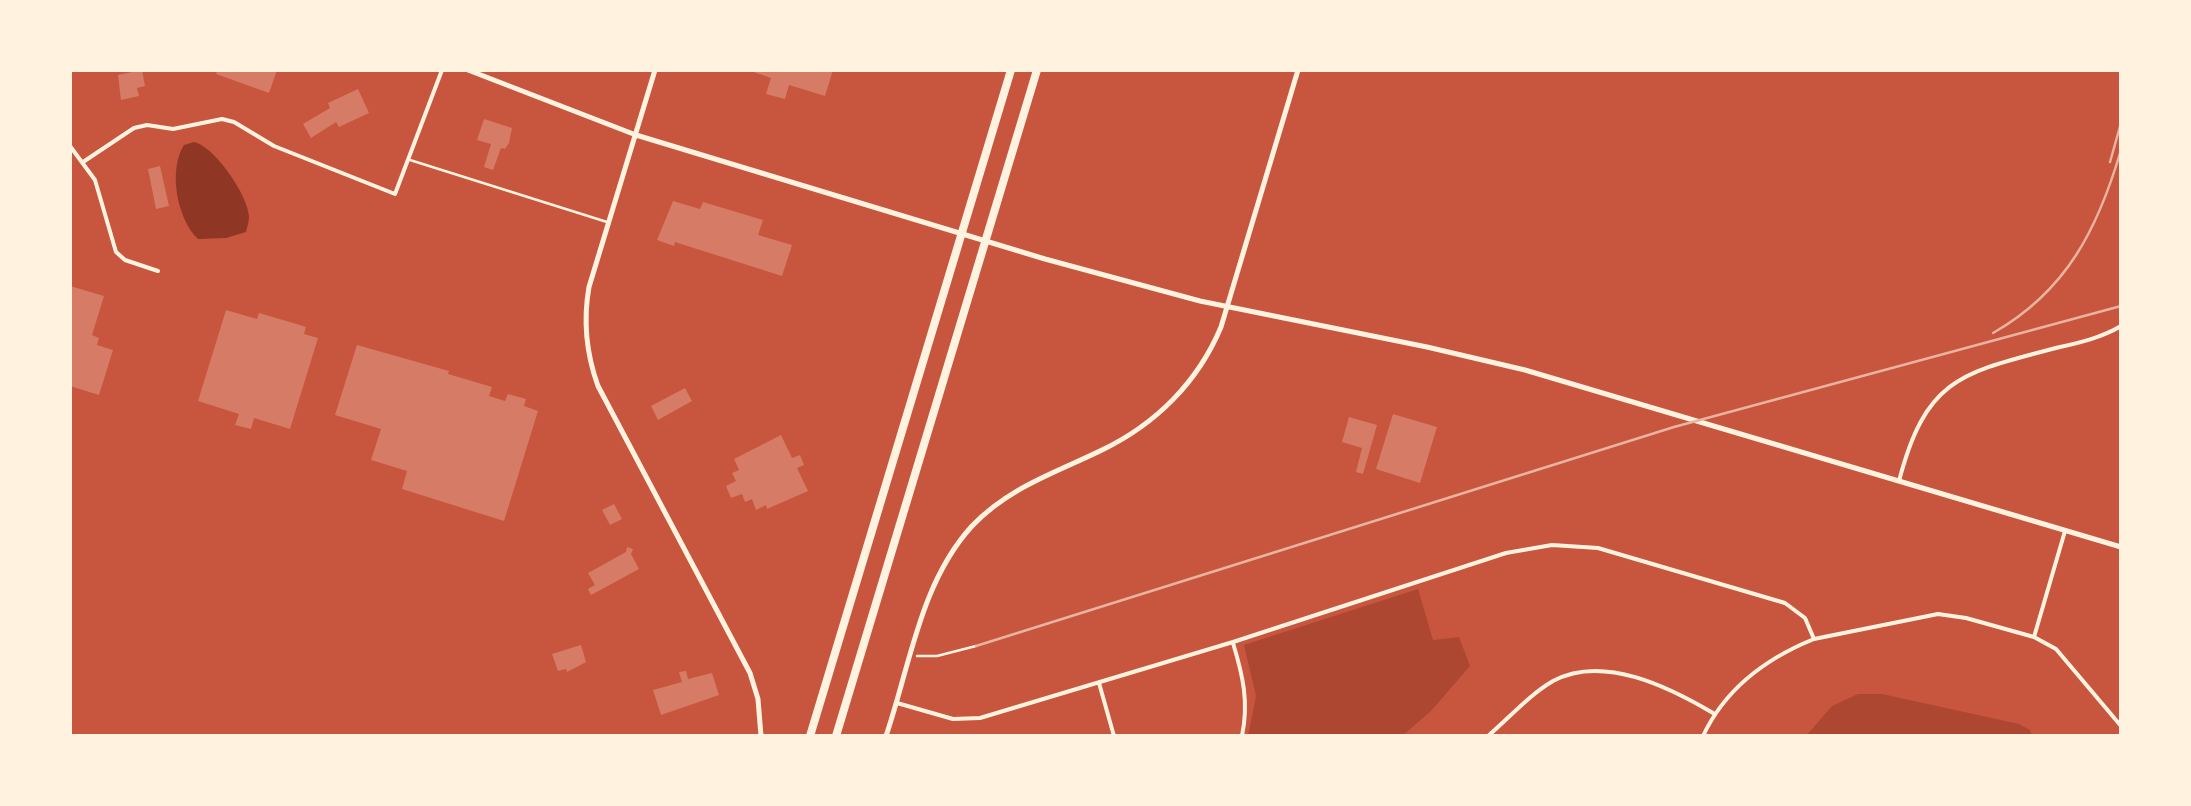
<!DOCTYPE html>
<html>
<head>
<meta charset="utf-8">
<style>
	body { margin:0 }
	#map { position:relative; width:2191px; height:806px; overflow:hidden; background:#c8553d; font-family:"Asap Condensed",sans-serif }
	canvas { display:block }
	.frame { position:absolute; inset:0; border:72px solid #fff3e0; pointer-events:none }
</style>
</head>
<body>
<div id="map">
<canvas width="2191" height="806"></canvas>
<div class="frame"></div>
</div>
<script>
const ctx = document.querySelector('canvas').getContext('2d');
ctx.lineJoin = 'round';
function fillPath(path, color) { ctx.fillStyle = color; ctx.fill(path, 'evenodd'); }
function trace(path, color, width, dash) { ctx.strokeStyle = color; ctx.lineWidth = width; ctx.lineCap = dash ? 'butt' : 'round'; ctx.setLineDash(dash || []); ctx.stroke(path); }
fillPath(new Path2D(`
	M1418,589L1433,640L1459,637L1470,666L1431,711L1402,736H1248L1256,696L1244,645Z
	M1858,694H1882L2019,724L2030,730L2032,736H1806L1832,706Z`), '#ae4732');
fillPath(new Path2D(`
	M194,142C214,146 248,195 249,216C249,222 247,227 246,232L226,238L198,239C177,219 168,170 184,145Z`), '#8f3625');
fillPath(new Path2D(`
	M142,70L145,86L137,88L139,96L121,100L118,75Z
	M218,70H277L269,93L216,74Z
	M748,70H833L825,96L789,85L785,99L766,94L771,78Z
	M358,89L369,113L339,127L336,122L311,138L303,124L330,108L328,103Z
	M484,119L512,128L509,143L505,149L501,148L493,170L484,167L491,144L477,140Z
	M160,166L169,206L156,209L148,169Z
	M673,201L700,209L703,202L763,220L758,235L792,245L782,276L675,242L674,246L657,240Z
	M70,286L104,296L92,335L99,338L97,345L113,350L99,395L70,386Z
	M226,310L257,319L259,313L293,323L306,327L304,334L318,338L290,429L254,418L251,429L235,425L239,414L198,401Z
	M357,345L449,371L448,374L492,387L489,396L505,401L508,394L526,399L524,406L538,411L504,521L402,489L407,471L371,460L381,429L335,415Z
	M685,388L692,401L658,420L651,406Z
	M1393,414L1437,427L1420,483L1376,469Z
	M1349,417L1377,425L1363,474L1356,472L1362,448L1342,442Z
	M781,435L792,458L800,455L804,465L797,468L808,491L767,509L766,505L756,510L752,499L745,502L742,494L731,498L726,486L736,481L732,473L739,470L734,459Z
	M614,504L622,519L610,525L602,510Z
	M627,547L633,549L631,554L639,569L591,595L588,589L595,585L588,573L626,552Z
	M581,645L586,662L567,672L566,669L558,671L552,654Z
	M686,671L688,679L712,673L719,695L661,715L653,690L682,682L679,672Z`), '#d67c66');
trace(new Path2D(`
	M917,656H937L976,646`), '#fff3e0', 2.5);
trace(new Path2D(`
	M410,160L607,222`), '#fff3e0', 2.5);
trace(new Path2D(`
	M70,146L95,180L116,252L125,260L158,271
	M83,162L134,128L147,125L173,129L222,119L234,122L274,146L395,194L442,70
	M1899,481C1926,378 1961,373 2056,348C2078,343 2101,338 2121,326
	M2034,637L2065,531
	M1233,643C1243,676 1249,702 1242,736
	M1099,683L1114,736
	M897,703L953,719L980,718L1233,642L1506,553L1552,545L1598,548L1785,603L1805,618L1814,639
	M1488,736C1509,718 1529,695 1553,681C1603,654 1669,687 1713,713
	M1703,736C1725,689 1767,658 1814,639L1938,614L1966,618L2034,637L2056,649L2121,726`), '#fff3e0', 4);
trace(new Path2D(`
	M468,70L636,135L1045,259L1200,301L1427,347L1525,370L2121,547
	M655,70L589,287C583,321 586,353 598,386L750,673L758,699L761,736
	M886,736C910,666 920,583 972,526C1009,487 1055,473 1102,450C1156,424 1198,382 1221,327L1298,70`), '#fff3e0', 5);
trace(new Path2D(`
	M810,736L1011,70
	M836,736L1037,70`), '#fff3e0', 8);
trace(new Path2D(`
	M2110,162L2121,123
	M1993,333C2067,291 2098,228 2121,150
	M976,646L1674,427L2121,306`), '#e9b49f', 2.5);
</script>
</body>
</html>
